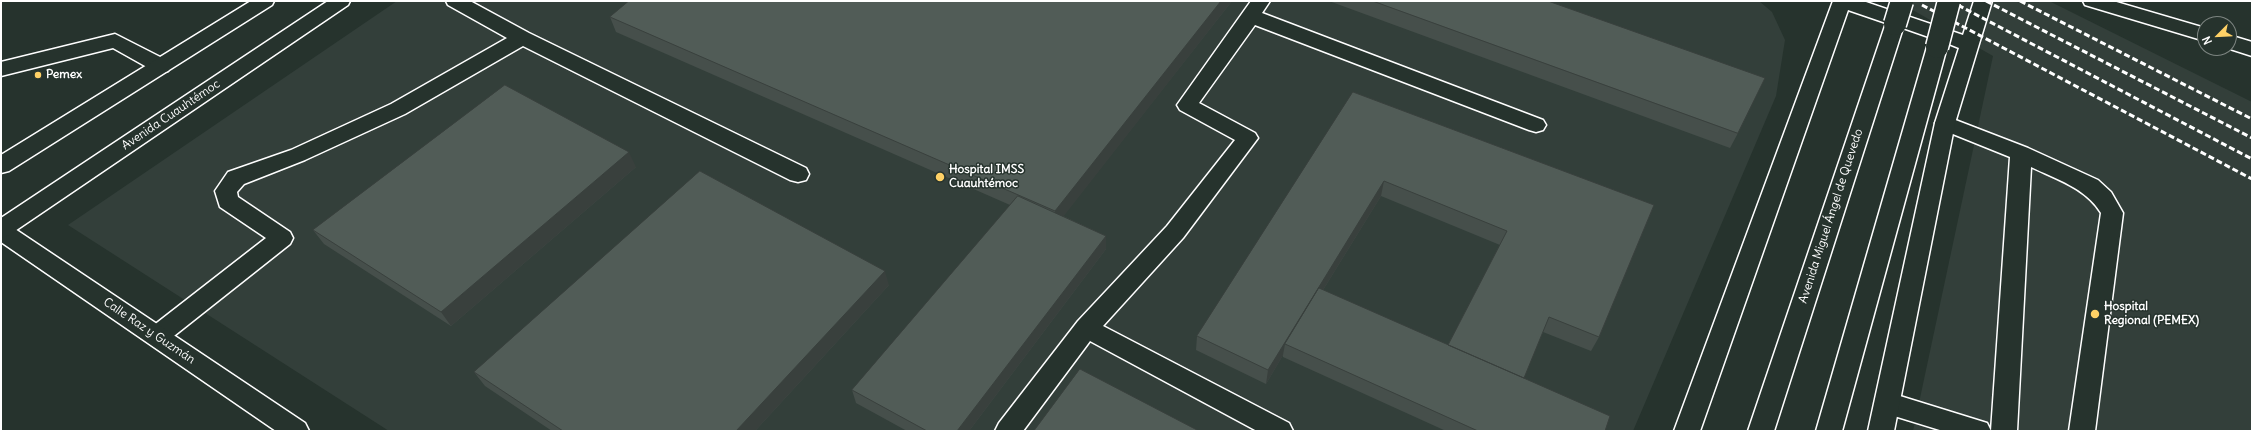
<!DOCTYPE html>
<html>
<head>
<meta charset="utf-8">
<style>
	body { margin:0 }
	#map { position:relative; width:2253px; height:432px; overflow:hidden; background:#26332d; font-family:Delius,sans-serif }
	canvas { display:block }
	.frame { position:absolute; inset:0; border:2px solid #fff; pointer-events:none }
	.north { position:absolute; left:2197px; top:16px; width:40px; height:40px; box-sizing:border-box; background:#26332d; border:1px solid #7d8581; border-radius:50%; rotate:246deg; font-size:11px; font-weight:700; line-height:16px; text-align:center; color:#fff }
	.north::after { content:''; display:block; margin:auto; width:14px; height:18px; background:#ffd166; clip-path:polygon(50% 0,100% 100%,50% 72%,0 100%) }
</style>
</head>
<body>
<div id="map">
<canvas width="2253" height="432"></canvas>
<div class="frame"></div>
<div class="north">N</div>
</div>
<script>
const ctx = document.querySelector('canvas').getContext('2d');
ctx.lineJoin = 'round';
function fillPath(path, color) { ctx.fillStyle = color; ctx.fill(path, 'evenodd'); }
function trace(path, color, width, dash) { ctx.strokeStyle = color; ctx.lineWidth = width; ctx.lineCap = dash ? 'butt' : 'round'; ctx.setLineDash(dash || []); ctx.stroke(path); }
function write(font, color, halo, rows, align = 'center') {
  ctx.font = font + ' Delius,sans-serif'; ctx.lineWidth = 3; ctx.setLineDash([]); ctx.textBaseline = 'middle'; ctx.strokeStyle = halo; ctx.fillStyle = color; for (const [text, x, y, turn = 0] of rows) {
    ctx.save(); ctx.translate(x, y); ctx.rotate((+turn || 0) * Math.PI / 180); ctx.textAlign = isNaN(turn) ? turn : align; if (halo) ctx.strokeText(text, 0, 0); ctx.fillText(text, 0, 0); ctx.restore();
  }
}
fillPath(new Path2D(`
	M397,1H1759L1772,12L1785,40L1776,96L1633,431H389L68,225Z
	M1897,1H2049L2252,102V431H1913L1993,56Z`), '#333f3a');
const lane = new Path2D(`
	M446,1H470L529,33L806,168L809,174L806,180L798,182L790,180L523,46L405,114L305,160L244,184L237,192L238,197L290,232L293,238L290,244L165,343L157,346L149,343L145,336L149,329L266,238L220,207L215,191L228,172L291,150L391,104L507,38L448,5Z
	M1251,1H1270L1262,13L1543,120L1546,125L1543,130L1536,132L1529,130L1255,25L1199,103L1255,133L1258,138L1183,238L1103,326L1289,423L1293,431H1257L1090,341L1023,431H995L999,423L1078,321L1167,226L1235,140L1180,110L1177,105Z
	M115,34L168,61L171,66L168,71L161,73L154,71L113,48L1,76V62Z
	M1945,116L2028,148L2098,180L2111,192L2123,213L2095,431H2069L2101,213C2086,188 2056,179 2031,167L2017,431H1991L2010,157L1938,128L1935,123L1938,118Z
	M1887,392L1987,423L1991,431H1943L1878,411L1875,403L1878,395Z`);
const street = new Path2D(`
	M2083,1H2113L2205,28V41L2085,5Z
	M2229,35L2252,42V56L2227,48H2229Z
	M1,222L9,225L305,423L309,431H276L1,242Z`);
const secondary = new Path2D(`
	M251,1H274L272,5L9,171L1,173V155Z
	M328,1H350L348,5L9,235L1,238V218Z
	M1833,1H1863L1963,35L1974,1H1992L1955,123L1894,431H1868L1935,123L1959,48L1944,42L1947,47L1842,431H1816L1927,47L1930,42L1937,40L1943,42L1903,28L1774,431H1748L1886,23L1848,10L1700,431H1674Z`);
trace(lane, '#fff', 3);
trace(street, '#fff', 3);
trace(secondary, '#fff', 3);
fillPath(lane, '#26332d');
fillPath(street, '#26332d');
fillPath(secondary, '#26332d');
trace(new Path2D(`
	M1950,1L2252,159
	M1986,1L2252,138
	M2020,1L2252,119
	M1922,5L2252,179`), '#fff', 3, [6, 3]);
const secondaryBridge = new Path2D(`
	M1895,24L1902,1
	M1937,47L1949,1`);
trace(secondaryBridge, '#fff', 25, []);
trace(secondaryBridge, '#26332d', 22);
fillPath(new Path2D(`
	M629,1H1232L1063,216L1106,236V249L969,431H907L856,403L852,390L1010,205L616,32L610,17Z
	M1329,1H1548L1738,133L1730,148Z
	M1353,92L1654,205L1599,337L1591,351L1543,332L1523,378L1605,431H1446L1283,357V355L1266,384L1196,350L1197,336ZM1381,196L1500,245L1448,345L1323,290Z
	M636,167L451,326L324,244L313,230Z
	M889,285L755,431H552L485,386L474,372Z`), '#464f4b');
fillPath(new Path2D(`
	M1221,1H1232L1056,226L1055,211Z
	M629,152L636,167L451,326L441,312Z
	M1384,181L1381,196L1289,345L1285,344L1283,355L1266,384L1268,370Z
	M1106,236V249L969,431H957Z
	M885,271L889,285L755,431H736Z`), '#39403d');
const building = new Path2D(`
	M629,1H1221L1055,211L610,17Z
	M1373,1H1548L1765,78L1738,133Z
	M505,85L629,152L441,312L313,230Z
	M1353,92L1654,205L1599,337L1549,317L1524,378L1448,345L1507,231L1384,181L1268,370L1197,336Z
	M700,171L885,271L736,431H563L474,372Z
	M1018,196L1106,236L957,431H927L852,390Z
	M1319,288L1610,416L1605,431H1478L1285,344Z
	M1080,369L1199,431H1034Z`);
fillPath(building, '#515c57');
trace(building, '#39403d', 1);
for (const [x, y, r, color] of [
	[38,75,4,"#ffd166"],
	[940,177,5,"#ffd166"],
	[2095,314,5,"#ffd166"]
]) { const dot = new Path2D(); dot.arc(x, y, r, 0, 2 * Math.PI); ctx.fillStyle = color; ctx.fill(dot); trace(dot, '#26332d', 1.5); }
write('bold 12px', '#fff', '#26332d', [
	["Pemex",46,75],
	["Hospital IMSS",949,170],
	["Cuauhtémoc",949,184],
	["Hospital",2104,307],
	["Regional (PEMEX)",2104,321]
], 'left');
write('12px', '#fff', '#26332d', [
	["Avenida Cuauhtémoc",171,115,-34],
	["Avenida Miguel Ángel de Quevedo",1831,216,-72],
	["Calle Raz y Guzmán",149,331,34]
]);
</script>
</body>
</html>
